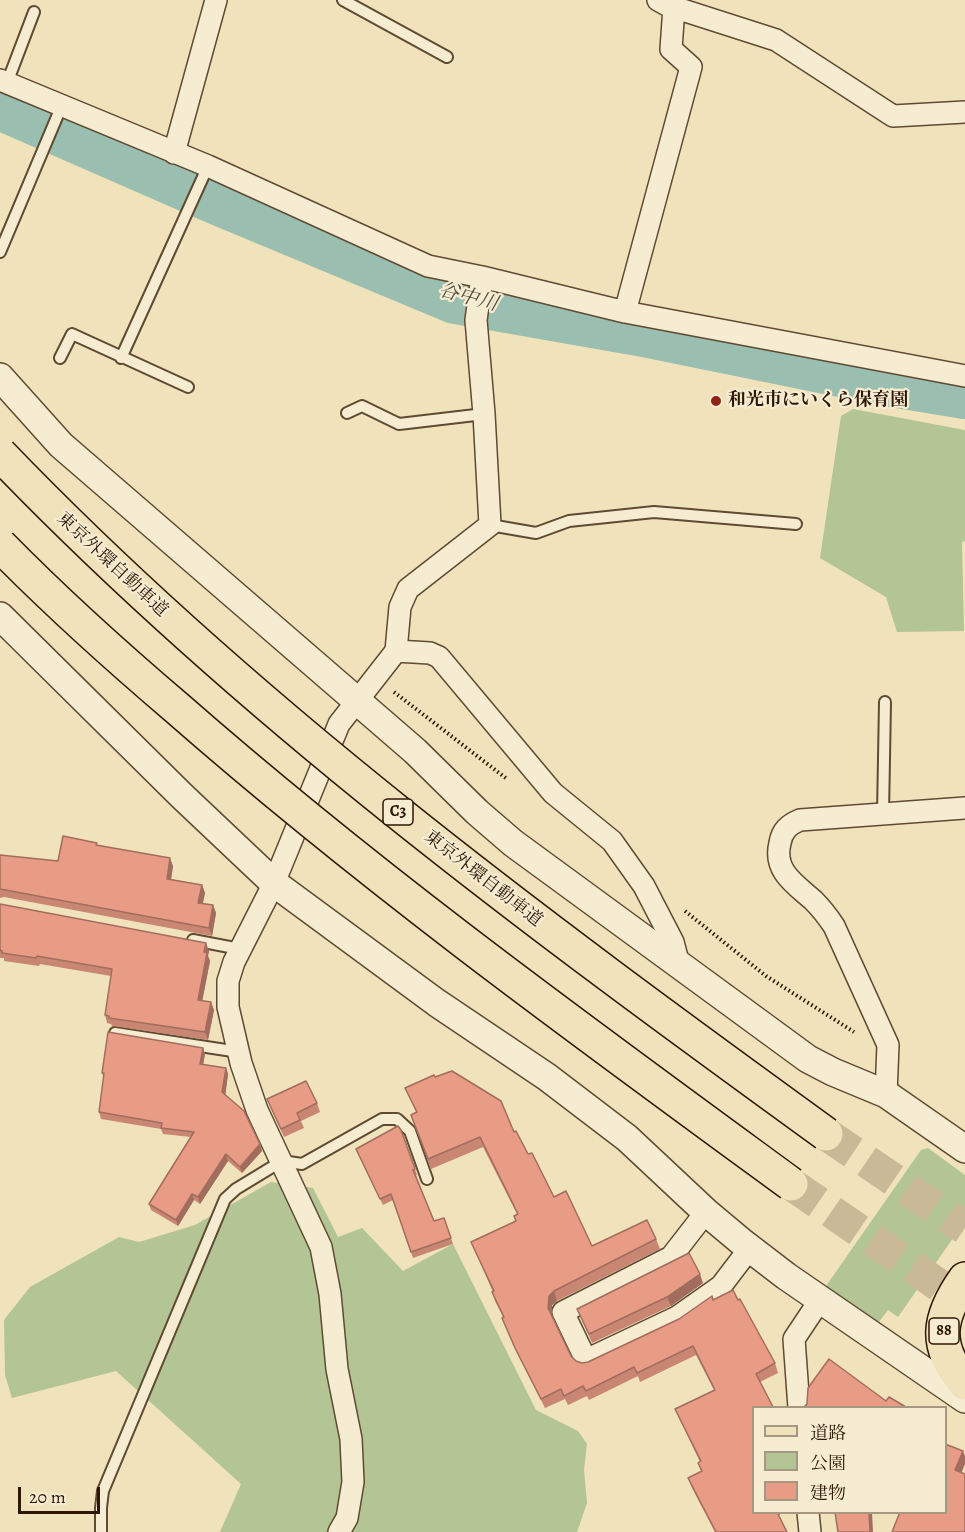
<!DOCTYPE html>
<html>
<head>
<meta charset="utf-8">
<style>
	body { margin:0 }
	#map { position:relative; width:965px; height:1532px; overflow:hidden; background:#f0e2ba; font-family:Alegreya,"Noto Serif JP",serif }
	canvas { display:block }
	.legend { position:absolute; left:752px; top:1406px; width:195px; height:108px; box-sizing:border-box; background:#f5ecd2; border:2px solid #a69780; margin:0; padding:8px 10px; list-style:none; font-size:18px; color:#2f1705 }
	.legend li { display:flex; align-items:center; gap:12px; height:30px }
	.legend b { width:30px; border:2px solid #a69780 }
	.scale { position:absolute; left:18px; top:1487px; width:82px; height:27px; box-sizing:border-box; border:3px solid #2f1705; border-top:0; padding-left:8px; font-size:18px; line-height:21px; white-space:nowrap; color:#2f1705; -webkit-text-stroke:4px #f5ecd2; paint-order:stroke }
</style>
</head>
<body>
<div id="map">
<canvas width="965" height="1532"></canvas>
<ul class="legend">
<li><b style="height:8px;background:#f0e2ba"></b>道路</li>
<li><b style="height:16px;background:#b3c495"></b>公園</li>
<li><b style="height:16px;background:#e89c86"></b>建物</li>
</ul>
<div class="scale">20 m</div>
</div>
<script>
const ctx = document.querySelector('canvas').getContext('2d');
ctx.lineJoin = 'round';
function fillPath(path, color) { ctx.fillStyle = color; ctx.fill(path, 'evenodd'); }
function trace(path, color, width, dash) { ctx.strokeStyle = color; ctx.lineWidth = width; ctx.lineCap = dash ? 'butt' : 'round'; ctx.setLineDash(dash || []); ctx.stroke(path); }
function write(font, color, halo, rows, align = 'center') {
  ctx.font = font + ' Alegreya,"Noto Serif JP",serif'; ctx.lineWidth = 4.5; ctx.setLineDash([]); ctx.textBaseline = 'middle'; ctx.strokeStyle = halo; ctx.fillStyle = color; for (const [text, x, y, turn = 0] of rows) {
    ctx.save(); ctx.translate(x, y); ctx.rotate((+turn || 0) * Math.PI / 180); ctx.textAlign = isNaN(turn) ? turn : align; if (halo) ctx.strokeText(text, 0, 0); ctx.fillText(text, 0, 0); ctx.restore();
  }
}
fillPath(new Path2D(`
	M853,409L965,430V541L962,542L964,631L897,632L886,597L820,558L841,416Z
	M928,1148L965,1175V1221L898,1317L888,1310L878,1323L826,1286L921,1150Z
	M271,1182L313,1188L338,1237L362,1228L403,1271L453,1244L536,1410L578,1431L587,1444L584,1470L587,1503L577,1532H220L241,1484L116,1371L12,1398L5,1375L4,1320L30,1287L119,1237L139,1242L195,1225Z`), '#b3c495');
trace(new Path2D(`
	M0,105L213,198L455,299L649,333L880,380L965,394`), '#9abeaf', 50);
trace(new Path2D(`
	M826,1134L965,1228
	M791,1184L965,1303`), '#c9b996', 33, [33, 16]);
const service = new Path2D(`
	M343,0L447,57
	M7,83L34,12
	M0,252L62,105
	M60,358L72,334L188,387
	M121,358L208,166
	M347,413L362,406L399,424L484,414
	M490,525L536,533L569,521L654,512L796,524
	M883,814L885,702
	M193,940L240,949
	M115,1033L239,1052
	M101,1532V1508L103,1491L225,1199L236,1189L282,1161L302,1164L382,1119H397L410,1131L427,1179`);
const minor = new Path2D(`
	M658,0L667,5L776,40L893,116L965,112
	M0,80L208,166L428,266L482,277L625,312L965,376
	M174,153L216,0
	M625,312L691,67L671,49L674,7
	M396,651L430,653L439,657L553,793L612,841L644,886L673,942L679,965
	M886,1094L888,1045L834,926C828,917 821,908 813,900C795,884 773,871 780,843C782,831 788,825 800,820L965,808
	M706,1212L671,1257L563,1312L586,1360L677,1317L721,1286L750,1248
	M799,1408L794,1339L820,1300
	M808,1512L810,1532
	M339,1532L347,1518L353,1482L351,1439L337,1369L330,1294L321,1247L257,1110L241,1063L228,1007V981L234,962L274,883L339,724L396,651L400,607L408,589L490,525L484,414L476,320L482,277`);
const tertiary = new Path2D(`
	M0,377L61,445L415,751L477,812L513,843L808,1059L833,1072L886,1094L965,1149
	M0,616L182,796L274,883L437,1003L547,1077L627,1138L706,1212L743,1243L786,1276L965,1399`);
const primary = new Path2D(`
	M965,1279C938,1317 933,1346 965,1383`);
trace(service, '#5f4a32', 14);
trace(minor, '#5f4a32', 24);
trace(tertiary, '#5f4a32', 30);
trace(primary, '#2f1705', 36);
trace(new Path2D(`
	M394,692L507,779
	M685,911L766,976L854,1032`), '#2f1705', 4, [1.5, 3]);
trace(service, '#f5ecd2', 10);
trace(minor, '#f5ecd2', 21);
trace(tertiary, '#f5ecd2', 27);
trace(primary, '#f0e2ba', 33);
const motorwayBridge = new Path2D(`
	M0,454C248,712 538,925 826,1134
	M0,545C56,602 116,656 177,708C372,879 582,1031 791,1184`);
trace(motorwayBridge, '#2f1705', 36, []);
trace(motorwayBridge, '#f0e2ba', 33);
fillPath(new Path2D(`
	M98,845L173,866L171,879L202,885L205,893L203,903L213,905L216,913L212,936L4,897L0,898V855L58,861Z
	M0,904L209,951L208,956L210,961L202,1000L214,1010L208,1040L112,1026L111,1024L107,1023L105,1015L111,976L40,964L39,966L4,961V958H0Z
	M203,1048L205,1054L203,1065L226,1068L228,1074L225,1095L262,1151L242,1173L228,1161L200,1204L194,1200L178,1226L151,1210L149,1204L191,1137L163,1134L161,1129L101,1119L99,1112L104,1078L102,1073Z
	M435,1077L514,1132L554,1197L592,1246L656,1239L660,1249L557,1301L552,1305V1315L571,1356L576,1361L582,1363L588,1362L679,1319L713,1300H738L775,1363L778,1373L760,1382L753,1407V1512H780V1515H778L787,1532H715L692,1488L688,1478L701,1471L698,1463L700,1462L679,1418L675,1409L714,1390L696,1355L640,1382L638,1376L589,1400L587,1396L568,1405L565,1399L545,1408L519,1357L506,1327L502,1318L503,1317L495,1301L492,1292H493L471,1242L516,1221L517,1214L483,1147L431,1169L411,1115L416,1112L405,1088Z
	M267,1099L317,1103L320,1112L301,1121L304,1128L284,1137Z
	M401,1130L417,1175H416L434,1221L444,1218L453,1244L413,1258L393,1200L383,1205L356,1149Z
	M703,1283L671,1306L592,1343L577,1309Z`), '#c88673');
fillPath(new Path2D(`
	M170,858L173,866L170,887L167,879Z
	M202,885L205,893L201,911L198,903Z
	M213,905L216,913L212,936L209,928Z
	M206,943L209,951L208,956L210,961L201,1008L198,1000Z
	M211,1002L214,1010L208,1040L205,1032Z
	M203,1048L205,1054L202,1071L200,1064Z
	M226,1068L228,1074L225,1098L222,1092Z
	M260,1144L262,1151L242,1173L240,1167Z
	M226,1154L228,1161L200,1204L198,1197Z
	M192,1194L194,1200L178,1226L176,1220Z
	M700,1274L703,1283L671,1306L667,1297Z
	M554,1291L557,1301L552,1305V1318L548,1308L549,1296Z
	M963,1451L965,1456V1464L959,1479L955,1470Z
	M869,1512H872L873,1532H870Z`), '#a26d5e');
const building = new Path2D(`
	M63,836L97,843L96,845L170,858L167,879L202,885L198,903L213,905L209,928L0,889V855L58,861Z
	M0,904L206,943L204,952L207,953L198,1000L211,1002L205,1032L109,1018V1016L105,1015L112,969L37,956L36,958L2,953V951L0,950Z
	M108,1032L203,1048L200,1064L226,1068L222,1092L244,1111L260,1144L240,1167L226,1154L198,1197L192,1194L176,1220L149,1204L194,1132L161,1128L162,1123L99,1112L104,1073H102Z
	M452,1071L501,1101L514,1132L516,1131L528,1154L532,1153L554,1197L566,1191L592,1246L647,1220L656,1239L554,1291L549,1296L548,1308L571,1356L576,1361L582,1363L588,1362L679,1319L712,1296L713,1300L733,1290L738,1300L740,1299L775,1363L756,1374L773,1407H753V1512H777L787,1532H716L688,1478L702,1471L698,1463L701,1461L675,1409L715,1390L693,1346L637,1373L634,1367L586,1391L583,1386L564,1396L561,1389L541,1399L515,1348L502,1318L504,1317L492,1292L494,1291L471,1242L516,1221L514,1216L518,1214L480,1137L428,1159L411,1115L417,1112L405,1088L434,1075L435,1077Z
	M306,1081L317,1103L297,1113L300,1120L281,1129L267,1099Z
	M398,1126L401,1130L415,1169L413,1170L434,1221L444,1218L451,1238L411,1252L391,1194L380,1199L356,1149Z
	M689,1253L700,1274L667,1297L589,1334L577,1309Z
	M829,1359L886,1401L889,1397L906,1407H804L807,1404L808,1388Z
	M945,1444L963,1451L955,1470L965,1474V1532H892L900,1512H945Z
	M835,1512H869L870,1532H838Z`);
fillPath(building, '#e89c86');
trace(building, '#a26d5e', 1.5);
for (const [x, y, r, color] of [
	[716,401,6,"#8f2418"]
]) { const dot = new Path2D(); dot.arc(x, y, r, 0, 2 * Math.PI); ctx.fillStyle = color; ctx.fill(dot); trace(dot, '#f5ecd2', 2); }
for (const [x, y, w] of [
	[398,812,30],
	[944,1331,30]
]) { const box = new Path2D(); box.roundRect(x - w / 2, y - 13, w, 26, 4.5); ctx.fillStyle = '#f5ecd2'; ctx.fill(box); trace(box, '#2f1705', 1.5); }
write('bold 16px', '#2f1705', null, [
	["C3",398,812],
	["88",944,1331]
]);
write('bold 18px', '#2f1705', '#f5ecd2', [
	["和光市にいくら保育園",728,401]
], 'left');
write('18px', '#2f1705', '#f5ecd2', [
	["東京外環自動車道",112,565,43],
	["東京外環自動車道",483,879,38]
]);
write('italic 20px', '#545140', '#f5ecd2', [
	["谷中川",468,298,15]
]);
</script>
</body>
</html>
